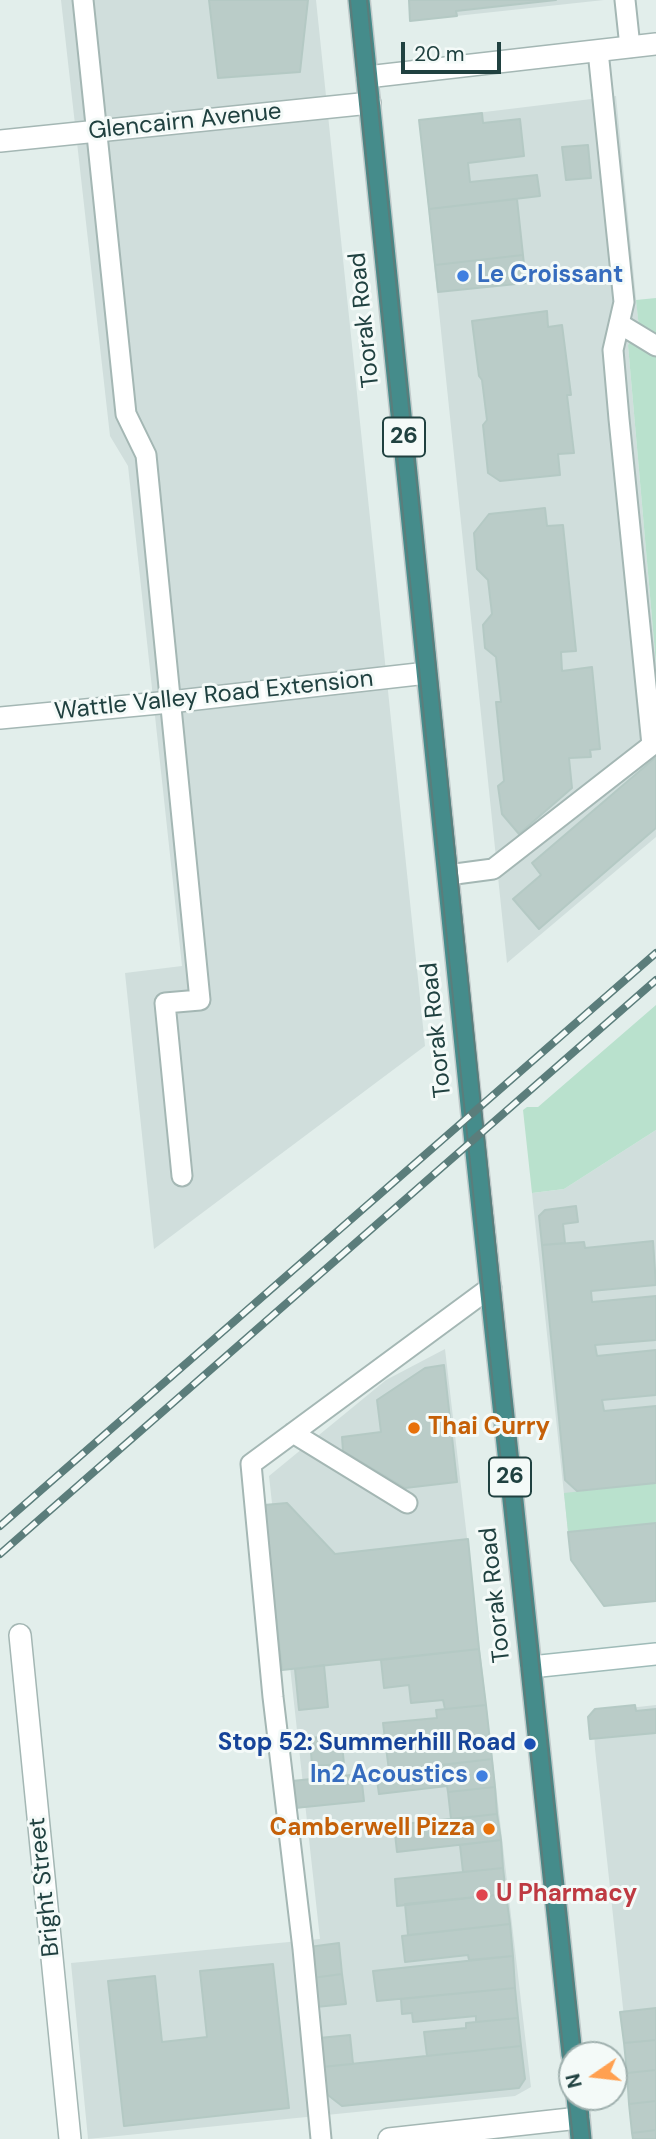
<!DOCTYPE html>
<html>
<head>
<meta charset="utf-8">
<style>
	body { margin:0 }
	#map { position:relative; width:656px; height:2139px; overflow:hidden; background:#e2eeeb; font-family:"DM Sans",sans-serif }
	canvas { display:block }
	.north { position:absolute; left:558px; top:2041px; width:70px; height:70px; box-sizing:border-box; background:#f4faf8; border:2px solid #9fb0ae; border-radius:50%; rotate:256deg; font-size:19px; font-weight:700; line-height:28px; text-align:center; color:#204140 }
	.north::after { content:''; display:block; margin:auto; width:24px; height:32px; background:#ffa050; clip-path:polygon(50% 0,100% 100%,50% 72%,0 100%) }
	.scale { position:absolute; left:401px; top:42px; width:100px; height:32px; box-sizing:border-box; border:4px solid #204140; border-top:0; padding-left:9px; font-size:21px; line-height:24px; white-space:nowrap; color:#204140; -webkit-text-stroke:5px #f4faf8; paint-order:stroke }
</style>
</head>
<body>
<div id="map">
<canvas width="656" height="2139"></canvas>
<div class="north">N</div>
<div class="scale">20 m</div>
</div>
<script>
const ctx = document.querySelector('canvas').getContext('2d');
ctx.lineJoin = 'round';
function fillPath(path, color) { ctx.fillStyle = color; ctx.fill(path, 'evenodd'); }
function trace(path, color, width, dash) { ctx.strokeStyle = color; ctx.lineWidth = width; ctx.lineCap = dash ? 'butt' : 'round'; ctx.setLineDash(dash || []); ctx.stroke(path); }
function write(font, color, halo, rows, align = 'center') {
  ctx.font = font + ' "DM Sans",sans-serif'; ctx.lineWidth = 6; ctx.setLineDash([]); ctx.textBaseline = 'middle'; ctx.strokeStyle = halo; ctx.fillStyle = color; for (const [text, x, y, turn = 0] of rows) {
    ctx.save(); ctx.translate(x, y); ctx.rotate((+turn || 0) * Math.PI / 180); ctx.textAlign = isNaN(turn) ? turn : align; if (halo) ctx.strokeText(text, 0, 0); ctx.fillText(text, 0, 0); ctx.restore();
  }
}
fillPath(new Path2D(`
	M61,0H316L425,1046L154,1249L125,973L182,966L128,466L110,436Z
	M409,0H604L410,21Z
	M616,96L639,328L628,345L656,664V837L507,963L419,120Z
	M656,1130V1601L604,1606L571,1560L532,1193L564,1189Z
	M445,1349L531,2087L515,2096L88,2139L71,1963L320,1939L269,1476L386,1380Z
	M656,1705V2139H636L623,2008L595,1749L593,1712Z`), '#d0dedc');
fillPath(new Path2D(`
	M656,298V664L628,345L639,328L636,300Z
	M656,1005V1130L564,1189L532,1193L523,1110L527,1107H538Z
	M656,1483V1523L568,1532L564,1493Z`), '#b9e1cd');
const building = new Path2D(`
	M209,0H308L300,72L218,78Z
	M409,0H556L456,11L457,16L410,21Z
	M482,113L483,123L520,119L524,156L468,163L470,182L537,175L540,196L429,209L419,120Z
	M588,145L591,178L566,180L562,147Z
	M517,199L523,255L435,265L429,209Z
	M523,255L526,283L438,292L435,265Z
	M547,311L548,327L562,325L571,395H567L574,453L558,454L560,475L500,481L488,473L483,425L487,420L482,380L479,376L472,321Z
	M545,508L547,526L563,525L576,651L561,652L562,671L592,667L600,749L590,750L591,757L569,758L572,788L519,834L502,814L498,786L504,781L496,702H501L496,657L485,648L483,625L492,614L488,580L477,569L474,533L489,514Z
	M656,757V828L539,929L513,899L541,875L532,863Z
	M576,1206L578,1222L563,1224L565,1243L542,1245L539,1216L545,1210Z
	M653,1241L656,1285L591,1291L592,1302L656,1296V1340L595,1345L597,1356L656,1350V1395L602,1400L604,1411L656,1406V1483L577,1491L565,1480L542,1245L584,1242L585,1248Z
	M444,1365L457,1482L405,1488L343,1451L342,1437L381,1432L377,1400L425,1368Z
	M287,1503L335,1554L468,1539L479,1649L282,1670L264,1505Z
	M656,1523V1601L604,1606L571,1560L568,1532Z
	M479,1649L486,1705L445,1709L443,1700L411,1703L409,1685L384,1688L381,1660Z
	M324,1665L328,1707L299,1710L295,1669Z
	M486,1705L492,1759L389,1771L383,1723L437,1718L436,1710Z
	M635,1705L636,1711L656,1709V1733L590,1739L588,1717L595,1709Z
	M341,1735L344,1764L312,1766L310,1738Z
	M492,1759L495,1787L448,1792L447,1786L379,1794L376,1773Z
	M361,1774L364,1801L295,1808L292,1781Z
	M495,1787L497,1814L451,1819L448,1792Z
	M497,1814L501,1840L397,1852L394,1825Z
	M501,1840L503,1868L463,1872L460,1845Z
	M503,1868L506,1894L397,1906L395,1879Z
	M506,1894L510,1924L408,1935L405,1904Z
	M510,1924L513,1956L469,1960L468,1955L405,1962L402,1936Z
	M339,1943L342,1974L312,1978L309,1947Z
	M513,1956L515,1988L377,2001L373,1971Z
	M273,1964L289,2108L124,2126L108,1981L155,1976L162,2042L207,2037L200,1971Z
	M342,1974L346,2004L316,2007L312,1978Z
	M515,1988L518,2018L476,2022V2016L413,2022L412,2013L402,2014L401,1999Z
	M656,2008V2040L624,2043L620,2012Z
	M518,2018L521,2046L427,2056L424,2032L466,2028V2023Z
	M350,2035L353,2064L322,2067L319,2038Z
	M656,2040V2070L627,2073L624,2043Z
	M521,2046L525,2079L519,2088L342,2106L324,2092L322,2067Z
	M656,2070V2101L629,2104L627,2073Z
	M656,2101V2130L632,2133L629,2104Z
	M656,2130V2139H633L632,2133Z`);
fillPath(building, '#baccc8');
trace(building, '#b4c9c4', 2);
const service = new Path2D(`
	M83,0L126,414L146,455L200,1000L165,1003L182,1176
	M625,0L630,47
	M620,324L656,346
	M448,875L493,869L652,745L619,419L613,350L624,302L598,51
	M293,1433L407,1503
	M321,2139L303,1949L273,1697L251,1464L491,1287`);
const minor = new Path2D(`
	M367,77L656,44
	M0,141L370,103
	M20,1635L70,2139
	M389,2139L579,2118`);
const tertiary = new Path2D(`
	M0,718L170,702L427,673`);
const secondary = new Path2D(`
	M531,1667L656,1654`);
const trunk = new Path2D(`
	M359,0L472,1115L572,2055
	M577,2097L581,2139`);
trace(service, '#a4b7b4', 23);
trace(minor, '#a4b7b4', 24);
trace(tertiary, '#a4b7b4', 24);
trace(secondary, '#9fbbb8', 24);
trace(trunk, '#c1caca', 24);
trace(service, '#fff', 19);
trace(minor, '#fff', 21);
trace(tertiary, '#fff', 21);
trace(secondary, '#fff', 21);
trace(trunk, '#458c8b', 21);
trace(new Path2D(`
	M350,0L530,1744L573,2139
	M367,0L532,1601L581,2055
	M585,2097L590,2139`), '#5b7d7b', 2);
const rail = new Path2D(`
	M0,1526L656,953
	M0,1554L656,980`);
trace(rail, '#5b7d7b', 8);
trace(rail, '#f4faf8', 5, [16]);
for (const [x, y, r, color] of [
	[463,276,7,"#3f7fe0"],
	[414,1428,7,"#e8710a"],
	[530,1744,7,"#1a4fb4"],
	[482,1776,7,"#3f7fe0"],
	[489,1829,7,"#e8710a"],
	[482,1895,7,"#e0444e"]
]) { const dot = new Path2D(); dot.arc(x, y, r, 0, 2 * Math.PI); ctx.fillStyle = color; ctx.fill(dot); trace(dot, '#f4faf8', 2.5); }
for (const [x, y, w] of [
	[404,437,42],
	[510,1477,42]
]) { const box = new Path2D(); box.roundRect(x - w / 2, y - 19.5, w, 39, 5); ctx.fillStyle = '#f4faf8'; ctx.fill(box); trace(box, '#204140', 2); }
write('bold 23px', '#204140', null, [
	["26",404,437],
	["26",510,1477]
]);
write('24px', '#204140', '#f4faf8', [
	["Glencairn Avenue",185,122,-6],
	["Toorak Road",365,320,-96],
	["Wattle Valley Road Extension",214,696,-6],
	["Toorak Road",437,1030,-96],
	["Toorak Road",496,1595,-96],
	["Bright Street",45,1887,-96]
]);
write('bold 24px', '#366cbe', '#f4faf8', [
	["Le Croissant",477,276],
	["In2 Acoustics",468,1776,"right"]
], 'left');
write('bold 24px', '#c56008', '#f4faf8', [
	["Thai Curry",428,1428],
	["Camberwell Pizza",475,1829,"right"]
], 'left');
write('bold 24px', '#164399', '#f4faf8', [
	["Stop 52: Summerhill Road",516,1744]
], 'right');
write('bold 24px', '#be3a42', '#f4faf8', [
	["U Pharmacy",496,1895]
], 'left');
</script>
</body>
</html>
